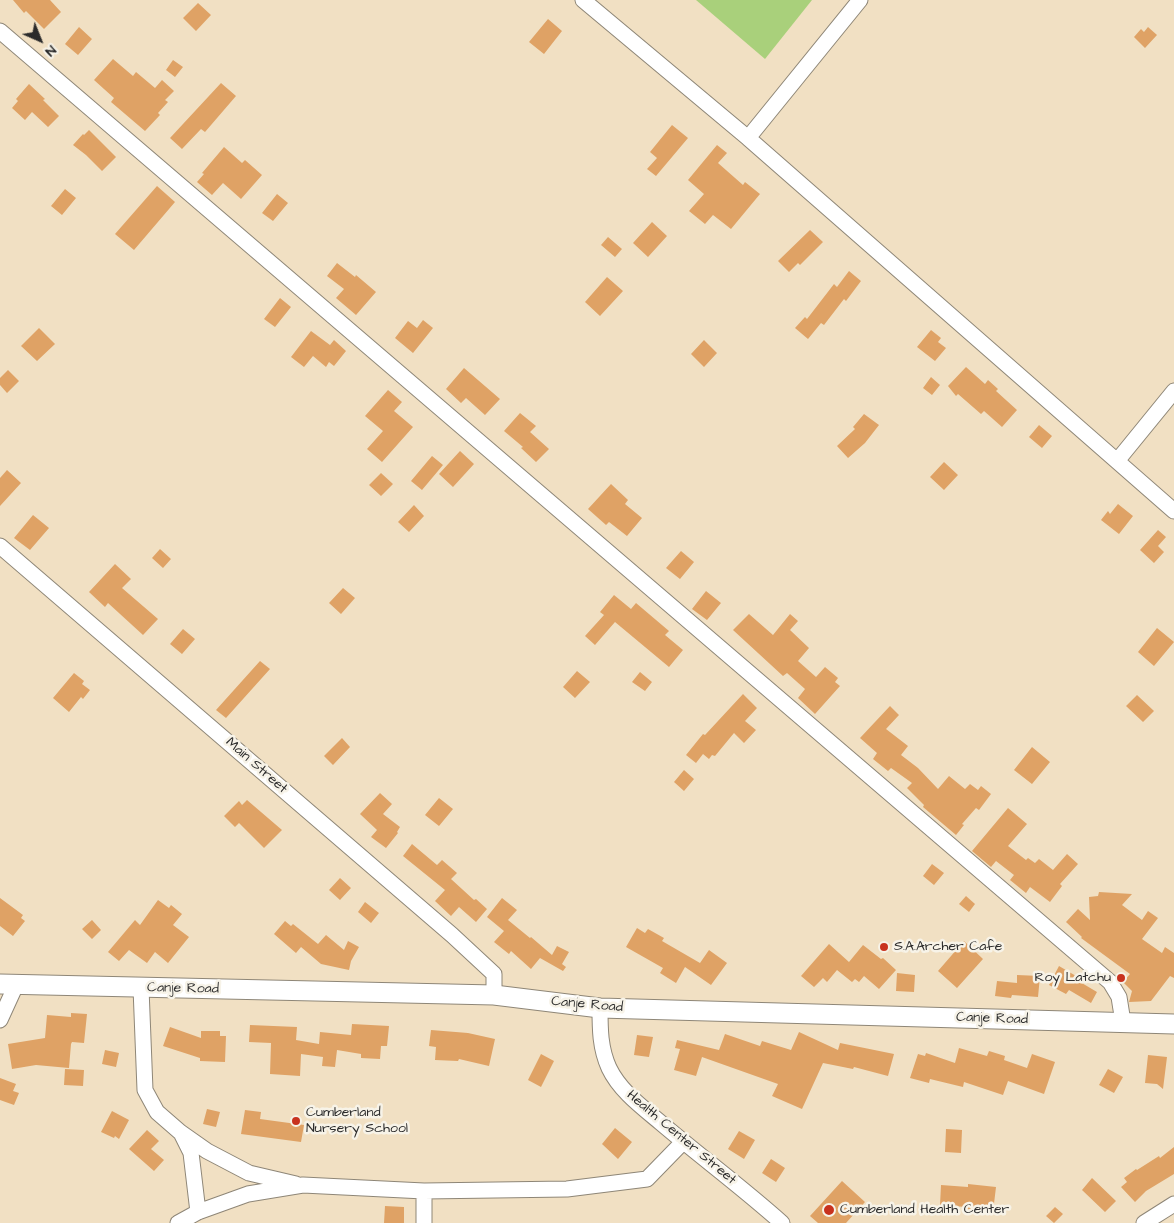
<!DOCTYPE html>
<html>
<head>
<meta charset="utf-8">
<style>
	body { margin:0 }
	#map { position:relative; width:1174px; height:1223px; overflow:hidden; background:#f1e0c3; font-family:"Architects Daughter",sans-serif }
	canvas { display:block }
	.north { position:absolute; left:15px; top:15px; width:50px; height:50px; -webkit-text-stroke:4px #f7f3e8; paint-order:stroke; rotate:136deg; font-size:14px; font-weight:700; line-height:20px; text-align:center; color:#2b2b2b }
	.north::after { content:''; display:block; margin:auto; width:18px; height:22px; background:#2b2b2b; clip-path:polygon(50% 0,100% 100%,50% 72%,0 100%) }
</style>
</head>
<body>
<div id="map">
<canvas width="1174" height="1223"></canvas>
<div class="north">N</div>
</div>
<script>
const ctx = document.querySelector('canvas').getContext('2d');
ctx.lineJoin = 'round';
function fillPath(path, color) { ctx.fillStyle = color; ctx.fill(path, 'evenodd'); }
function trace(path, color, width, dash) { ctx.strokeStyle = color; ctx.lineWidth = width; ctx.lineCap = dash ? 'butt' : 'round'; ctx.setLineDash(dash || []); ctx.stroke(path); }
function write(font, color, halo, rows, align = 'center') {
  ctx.font = font + ' "Architects Daughter",sans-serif'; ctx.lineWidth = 5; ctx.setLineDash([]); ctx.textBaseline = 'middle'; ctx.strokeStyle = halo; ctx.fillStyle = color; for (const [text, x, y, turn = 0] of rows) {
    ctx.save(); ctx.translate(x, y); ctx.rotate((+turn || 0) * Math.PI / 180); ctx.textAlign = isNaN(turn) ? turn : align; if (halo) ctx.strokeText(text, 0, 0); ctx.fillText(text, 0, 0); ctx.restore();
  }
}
fillPath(new Path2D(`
	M696,0H812L765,59Z`), '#a9d07b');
fillPath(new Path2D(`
	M13,0H50L61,12L44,29L26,11L24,13Z
	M198,3L211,15L196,31L183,18Z
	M548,19L562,31L544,54L529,42Z
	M79,27L92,39L78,55L65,44Z
	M1148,27L1157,35L1145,48L1134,37L1141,29L1144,32Z
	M113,59L133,76L136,72L155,88L162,80L174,91L165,100L168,102L158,113L160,115L145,131L111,102L114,98L94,80Z
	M173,60L183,67L175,77L166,70Z
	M221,83L236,96L205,132L201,129L182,149L170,138Z
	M29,84L45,99L43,100L59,116L48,127L32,112L25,120L12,108L18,101L16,99Z
	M672,125L688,138L656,176L647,169L657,158L650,152Z
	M89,130L116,157L102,171L86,155L73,145L83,134L84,135Z
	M717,145L727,153L718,163L743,185L745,182L760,194L731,229L713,215L705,224L689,211L704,194L688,180Z
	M224,147L242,163L245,160L262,175L241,199L223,183L212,195L197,182L204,174L202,173Z
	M157,186L175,202L134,250L115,234Z
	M65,189L76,198L62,215L51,206Z
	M277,194L288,203L273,221L262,213Z
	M652,222L667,236L648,257L633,243Z
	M810,230L823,242L800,265L798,263L789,272L778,261Z
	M608,237L622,249L615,257L601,245Z
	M337,263L355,277L356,275L376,292L356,315L336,298L344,289L327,276Z
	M849,271L861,281L846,301L844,299L824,325L821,323L808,339L795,328L805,317L807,319L834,284L837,287Z
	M607,277L623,291L600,316L585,302Z
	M280,298L291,307L275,327L264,319Z
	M423,320L433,328L413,353L395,338L408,321L417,328Z
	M39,328L55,344L37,361L21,346Z
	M931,330L941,338L938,342L946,348L935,361L917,347Z
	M311,331L330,345L334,340L346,351L334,366L329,362L326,367L313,356L304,367L291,357Z
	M704,340L717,353L704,367L691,354Z
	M966,367L985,384L988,380L998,389L996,391L1017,410L1002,427L984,411L981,414L958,394L956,396L948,386Z
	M464,368L500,399L485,415L466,398L461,403L446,389Z
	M8,370L19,381L7,393L0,385V378Z
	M931,377L940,385L932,395L923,388Z
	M388,390L402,402L394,411L413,427L382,462L367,449L383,431L365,416Z
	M520,413L536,426L530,432L549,449L536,462L521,448L523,447L504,431Z
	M864,414L879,425L865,443L848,458L837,446L855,429L853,427Z
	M1039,425L1052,436L1042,448L1029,437Z
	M460,451L474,464L453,487L439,474Z
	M432,456L443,465L422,490L411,481Z
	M944,462L958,475L944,490L930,477Z
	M7,470L21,483L0,506V478Z
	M381,473L393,484L381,496L369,485Z
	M611,484L628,500L625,504L642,518L627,536L609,522L606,525L588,509Z
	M1118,504L1133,516L1119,534L1101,520L1108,511L1110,514Z
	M414,505L424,516L409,532L398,522Z
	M33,515L49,528L30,550L14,538Z
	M1158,530L1166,537L1158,546L1164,552L1154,563L1140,550Z
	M160,549L171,559L163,568L152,558Z
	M681,551L694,562L680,579L666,568Z
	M115,564L131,579L122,588L158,619L143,635L108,603L105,607L89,592Z
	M343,588L355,598L341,614L329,603Z
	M706,591L721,603L707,620L692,609Z
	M614,595L631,609L636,603L669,631L665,635L683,650L669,667L615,622L595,645L585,636L604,615L600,612Z
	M749,614L773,635L790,614L798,621L790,630L809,648L798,661L816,677L825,667L838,678L835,682L840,686L815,714L798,698L805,689L787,673L783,676L733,630Z
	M1157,628L1174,642L1154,666L1138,652Z
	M183,629L195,639L182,654L170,644Z
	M260,661L270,669L226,718L216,710Z
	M577,671L590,682L575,698L563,687Z
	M640,672L652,682L645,691L632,682Z
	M74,673L84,681L82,684L90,690L83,699L81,697L69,712L53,698Z
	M743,694L757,708L745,721L756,730L744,743L734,733L715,756L712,755L709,759L703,754L696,763L686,755L703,734L705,735Z
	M1137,695L1154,711L1143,722L1126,706Z
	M890,706L899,715L886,729L908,746L901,755L918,768L938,789L949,776L965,789L970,784L978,790L981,786L991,794L979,810L976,808L962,824L964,825L956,835L923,807L924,805L907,788L912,783L891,768L888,771L873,759L877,753L860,738Z
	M342,738L350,747L333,765L324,756Z
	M1032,747L1050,762L1032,784L1014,770Z
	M684,770L694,779L684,791L674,782Z
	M380,793L392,804L383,814L400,827L397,832L398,833L386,848L371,837L377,830L360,814Z
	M439,798L453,809L439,826L425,815Z
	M247,800L282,830L264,848L239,823L235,827L224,816L239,801L242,805Z
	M1008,808L1027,824L1008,846L1026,860L1028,858L1035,863L1039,859L1053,870L1067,854L1078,864L1060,884L1062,886L1050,902L1030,887L1026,893L1010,880L1014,875L996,861L991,867L972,851Z
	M412,844L437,865L442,860L457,873L451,879L474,900L476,899L487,909L476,922L459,907L451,916L435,901L445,890L403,856Z
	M932,864L944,873L934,885L923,876Z
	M340,878L351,888L340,900L329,890Z
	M1099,892L1132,894L1122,905L1142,920L1148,911L1158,918L1142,939L1162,953L1165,947L1174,953V978L1170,976L1151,1001L1129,1002L1132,991L1123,982L1130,974L1081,938L1082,937L1066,922L1078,909L1090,920L1089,897L1098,896Z
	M966,896L975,904L969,912L959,904Z
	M0,898L23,915L21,918L25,921L13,936L0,926Z
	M502,898L517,910L508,920L530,938L531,937L552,955L557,946L569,952L562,964L566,967L563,971L540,958L531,969L511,951L509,954L494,942L504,931L487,917Z
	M158,900L169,908L171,905L182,914L173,925L189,937L168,963L155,952L147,963L129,950L119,961L108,952L135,920L140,925Z
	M365,902L379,913L371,923L358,912Z
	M92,920L101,930L92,939L82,929Z
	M285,921L291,926L293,924L318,944L326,935L344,950L348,941L359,947L351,961L349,970L321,964L301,947L296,953L274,934Z
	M637,928L645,933L648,929L664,938L662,941L700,963L709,950L727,963L711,985L685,967L676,983L660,973L663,968L626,947Z
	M964,941L983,959L957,988L938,971Z
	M829,944L849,962L863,945L881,959L883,958L896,970L879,989L864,976L859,982L855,979L852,982L837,970L827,982L823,978L814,987L801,976Z
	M1059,966L1076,976L1075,979L1097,992L1091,1003L1069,990L1066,994L1049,985Z
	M897,973L915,975L914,992L896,991Z
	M1017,975L1040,976L1038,997L1012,995L1011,998L995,996L997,981L1017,983Z
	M71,1013L87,1014L84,1043L72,1042L71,1044L69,1068L36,1065L12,1069L8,1044L45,1038L47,1015L71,1017Z
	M352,1024L389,1026L387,1046H381L380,1059L361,1058V1054L337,1050L335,1067L322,1066L323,1057L301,1054L300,1076L270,1074L271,1043L249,1042L250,1025L297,1027L296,1040L319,1044L320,1032L351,1035Z
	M170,1027L201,1038V1031H220V1036H226L225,1062L200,1061V1058L163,1046Z
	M431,1030L468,1033L495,1039L489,1066L459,1059L458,1061L435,1060L436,1047L429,1046Z
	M799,1032L838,1050L840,1043L894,1054L888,1076L854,1067L853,1069L823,1063L802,1109L772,1096L778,1084L702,1057L696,1076L674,1070L680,1049L675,1048L677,1040L719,1050L725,1034L760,1046L762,1041L791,1050Z
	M637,1035L653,1037L649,1057L634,1055Z
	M959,1048L987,1056L989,1051L1005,1056L1004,1060L1027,1068L1032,1054L1055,1062L1044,1094L1008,1081L1003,1095L964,1082L963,1087L930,1079L929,1083L910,1078L918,1054L925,1056L926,1053L955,1063Z
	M105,1050L119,1053L116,1067L102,1064Z
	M541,1054L554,1061L541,1087L528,1080Z
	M1148,1055L1167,1057L1163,1089L1157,1084L1145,1083Z
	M65,1069L84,1070L83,1086L64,1085Z
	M1108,1069L1123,1077L1114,1093L1099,1085Z
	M0,1078L16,1084L13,1091L19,1093L14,1105L0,1100Z
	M207,1109L220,1112L216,1127L203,1124Z
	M245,1110L261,1112L260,1119L304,1125L301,1142L241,1134Z
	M112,1111L129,1120L119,1139L115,1136L114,1138L101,1132Z
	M615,1128L632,1142L618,1159L602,1144Z
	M946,1129L962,1130L961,1153L945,1152Z
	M147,1130L159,1141L151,1149L164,1160L154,1171L129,1149Z
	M739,1131L755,1140L744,1159L728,1149Z
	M1174,1147V1174L1146,1191L1135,1202L1121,1187L1127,1182L1124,1178L1136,1169L1137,1170L1159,1156L1160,1158Z
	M771,1159L785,1168L776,1182L762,1173Z
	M1092,1178L1116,1201L1105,1212L1082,1190Z
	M842,1181L865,1202L846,1223H818L810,1216Z
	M968,1184L996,1187L993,1212L965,1209L966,1207L940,1205L941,1185L968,1187Z
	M385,1206L404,1207V1223H384Z
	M1055,1207L1063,1214L1054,1223L1046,1216Z`), '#dfa265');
const minor = new Path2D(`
	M583,0L748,138L1174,511
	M0,31L1110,982L1119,997L1123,1022
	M748,138L860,0
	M1117,461L1174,391
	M0,546L452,935L494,974V995
	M141,988L145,1090L157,1112L180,1132L207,1151L249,1173L296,1184
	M600,1008C600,1029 600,1048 609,1068C620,1091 642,1107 661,1123C701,1157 743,1188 782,1223
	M0,1020L16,985
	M182,1135L191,1153L198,1212
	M178,1223L198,1212L248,1194L303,1185L424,1191L567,1189L647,1179L683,1142
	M424,1223V1191
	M1144,1223L1174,1204`);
const tertiary = new Path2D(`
	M0,984L494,995L600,1008L1174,1024`);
trace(minor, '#8e8677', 17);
trace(tertiary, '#8e8677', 21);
trace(minor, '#fff', 15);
trace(tertiary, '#fff', 19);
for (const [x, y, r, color] of [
	[884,947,5,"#c8321e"],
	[1121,978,5,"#c8321e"],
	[296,1121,5,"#c8321e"],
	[829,1210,6,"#c8321e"]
]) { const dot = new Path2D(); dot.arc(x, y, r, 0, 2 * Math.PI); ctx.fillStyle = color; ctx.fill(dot); trace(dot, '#f7f3e8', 2); }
write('14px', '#2b2b2b', '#f7f3e8', [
	["Main Street",256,766,41],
	["Canje Road",183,989,1],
	["Canje Road",587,1005,5],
	["Canje Road",992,1019,2],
	["Health Center Street",681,1138,40]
]);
write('14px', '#2b2b2b', '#f7f3e8', [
	["S.A.Archer Cafe",894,947],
	["Roy Latchu",1111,978,"right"],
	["Cumberland",306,1113],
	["Nursery School",306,1129],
	["Cumberland Health Center",840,1210]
], 'left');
</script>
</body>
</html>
